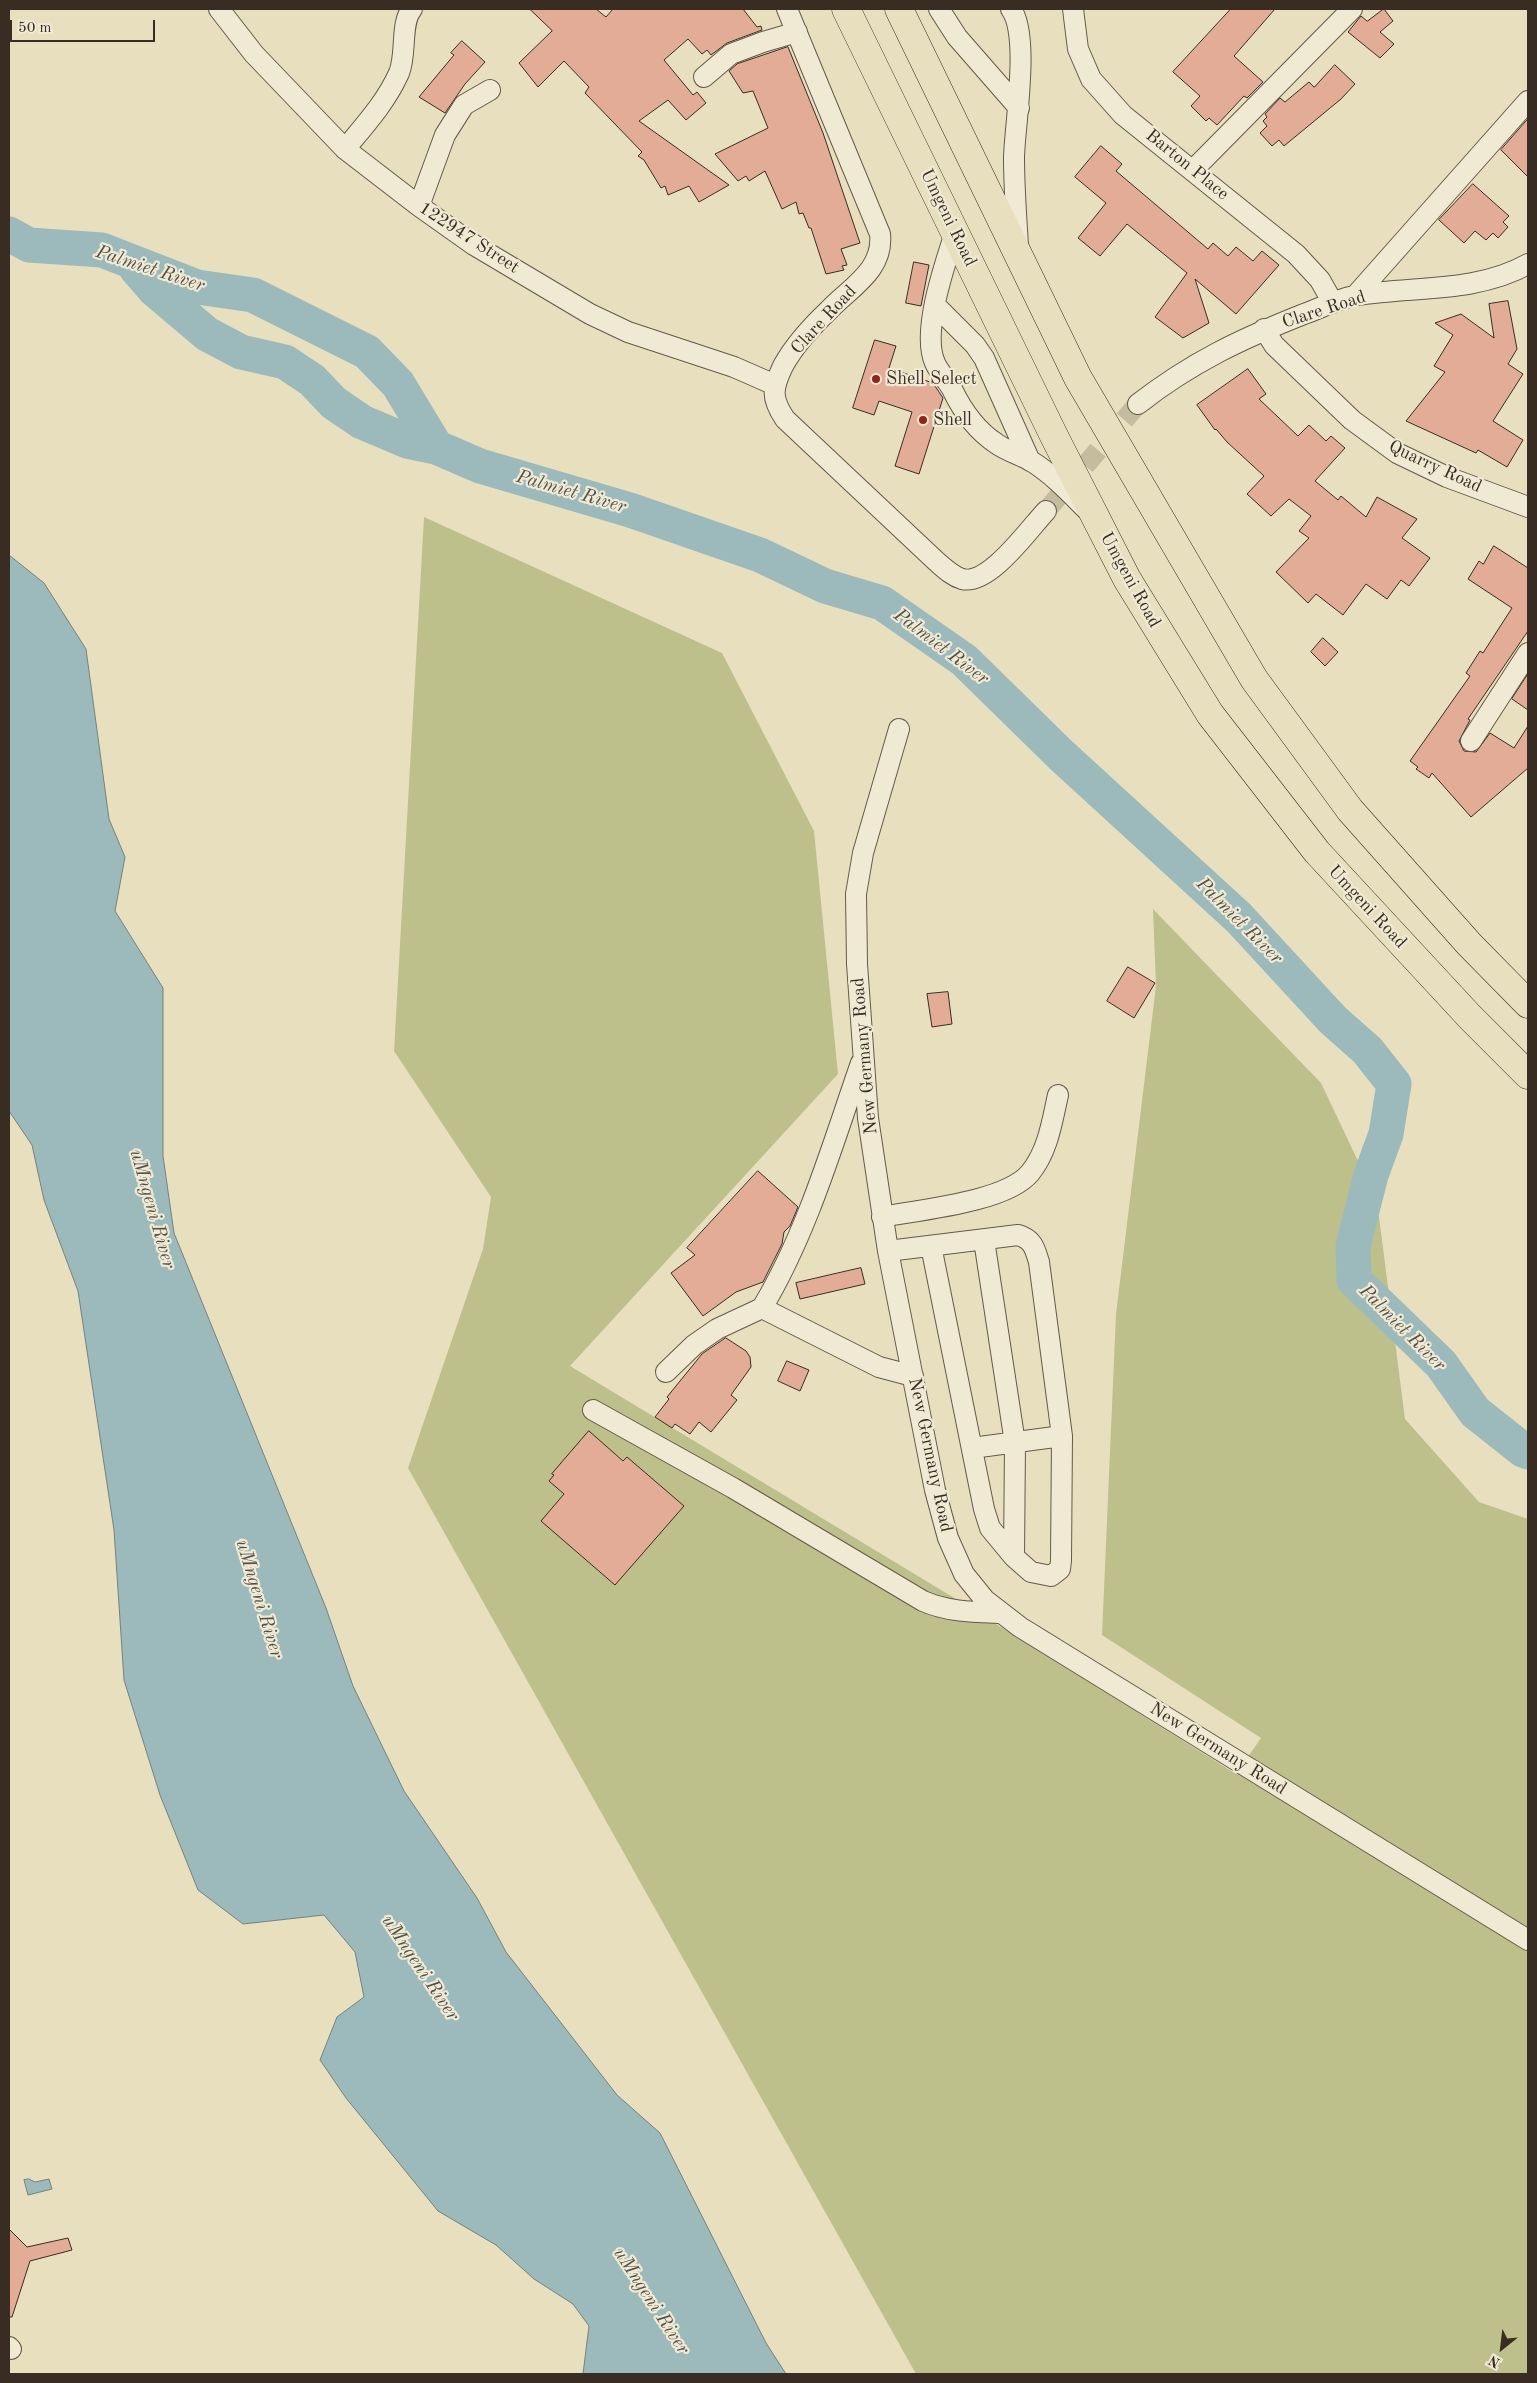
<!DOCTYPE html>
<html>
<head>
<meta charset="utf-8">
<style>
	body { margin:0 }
	#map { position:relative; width:1537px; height:2383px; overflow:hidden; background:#e8dfbe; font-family:"Old Standard TT",serif }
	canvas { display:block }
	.frame { position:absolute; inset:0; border:10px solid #392c22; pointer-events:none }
	.north { position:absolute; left:1477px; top:2323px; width:50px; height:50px; -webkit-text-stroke:4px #f0ead5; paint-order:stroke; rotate:209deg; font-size:14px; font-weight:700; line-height:20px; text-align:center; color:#392c22 }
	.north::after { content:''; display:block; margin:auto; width:18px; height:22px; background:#392c22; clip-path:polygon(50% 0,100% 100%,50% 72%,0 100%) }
	.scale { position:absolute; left:10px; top:20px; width:145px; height:22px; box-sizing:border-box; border:2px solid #392c22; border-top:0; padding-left:6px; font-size:15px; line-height:18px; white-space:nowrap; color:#392c22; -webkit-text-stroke:4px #f0ead5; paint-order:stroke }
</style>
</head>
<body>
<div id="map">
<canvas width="1537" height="2383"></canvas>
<div class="frame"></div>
<div class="north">N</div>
<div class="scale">50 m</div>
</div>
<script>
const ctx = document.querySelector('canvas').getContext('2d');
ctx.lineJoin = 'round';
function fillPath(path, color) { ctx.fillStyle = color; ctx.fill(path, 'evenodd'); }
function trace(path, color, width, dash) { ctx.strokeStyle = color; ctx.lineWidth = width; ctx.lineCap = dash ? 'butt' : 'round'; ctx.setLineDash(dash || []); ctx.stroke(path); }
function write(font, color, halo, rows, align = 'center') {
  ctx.font = font + ' "Old Standard TT",serif'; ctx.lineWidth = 4.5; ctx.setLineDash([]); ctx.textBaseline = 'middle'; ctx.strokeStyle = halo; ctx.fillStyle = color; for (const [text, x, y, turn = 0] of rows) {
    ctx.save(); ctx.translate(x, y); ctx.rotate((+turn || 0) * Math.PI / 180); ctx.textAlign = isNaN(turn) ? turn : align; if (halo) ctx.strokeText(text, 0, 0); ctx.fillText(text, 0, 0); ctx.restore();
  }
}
fillPath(new Path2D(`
	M424,517L722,653L814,831L838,1074L570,1366L956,1599L1236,1774L1261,1738L1102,1635L1116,1314L1156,986L1153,909L1321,1083L1377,1201L1405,1419L1479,1502L1528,1519V2374H916L408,1468L483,1249L491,1197L394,1051Z`), '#bec08c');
const water = new Path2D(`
	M9,555L44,583L86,649L109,819L125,857L115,911L163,988V1156L174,1233L326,1608L353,1686L404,1791L477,1898L506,1952L617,2095L660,2133L766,2343L786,2374H583L589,2326L573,2304L534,2279L496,2245L438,2211L346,2098L320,2060L337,2017L364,1997L355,1952L324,1915L243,1924L198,1890L160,1795L124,1680L114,1530L78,1291L44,1200L32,1145L9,1111Z
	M29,2179L35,2182L49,2179L52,2189L28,2195L24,2180Z`);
fillPath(water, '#9cbabc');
trace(water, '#74817e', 1);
trace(new Path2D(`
	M9,234L29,245L102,250L197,287L253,295L367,352L398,384L436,447L480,466L630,510L760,555L825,586L882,603L964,660L1061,755L1239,918L1333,1020L1367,1050L1394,1084L1386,1134L1371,1175L1353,1246L1354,1280L1441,1364L1475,1412L1523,1450L1528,1452
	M136,268L155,290L207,334L241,352L285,362L312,380L334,403L362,422L407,441L436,447`), '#9cbabc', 35);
const building = new Path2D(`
	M530,9H596L606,17L613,9H743L757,27L761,26L762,30L727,43L711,55L707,50L702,54L688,39L664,60L693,95L697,92L706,103L686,120L668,100L639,121L729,185L699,202L689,186L668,195L665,186L661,188L644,160L638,156L642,152L585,93L589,87L564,61L538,87L519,63L552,31Z
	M1231,9H1275L1234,56L1263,82L1247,98L1244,96L1217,125L1209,118L1206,121L1191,106L1200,96L1173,72Z
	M1384,9L1393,21L1380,32L1394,44L1380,58L1348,32L1361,16L1367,21Z
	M462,41L485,62L465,84L445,113L419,97L454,55L451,53Z
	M788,47L823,133L860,243L841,249L847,265L842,266L844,270L826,274L811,228H809L803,213L799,214L796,202L782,209L765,171L749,181L746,176L738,181L715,154L768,128L753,91L743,93L729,71L737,64Z
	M1335,65L1355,84L1341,99L1284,146L1279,140L1272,146L1260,133L1267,126L1263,121L1267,117L1265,114L1280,98L1285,102L1309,82L1314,87Z
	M1528,119V177L1501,150Z
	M1101,146L1122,164L1116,171L1208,249L1213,243L1228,256L1236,247L1253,261L1262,251L1279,265L1236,314L1195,279L1209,323L1183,338L1155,317L1187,273L1127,224L1100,256L1078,238L1106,203L1075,177Z
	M1473,184L1509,216L1503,222L1508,227L1498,238L1493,233L1486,240L1475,231L1464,243L1439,220Z
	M914,262L929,265L921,306L906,303Z
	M1508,301L1517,349L1508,364L1523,374L1493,421L1523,440L1507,467L1478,450L1476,453L1406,421L1445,372L1434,366L1453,335L1435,323L1461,314L1494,338L1489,304Z
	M875,340L896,346L889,368L933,383L943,398L919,474L895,466L912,412L879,401L874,415L853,408Z
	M1248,369L1266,394L1259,399L1298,436L1309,425L1326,441L1331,436L1345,448L1315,481L1338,500L1341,496L1366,517L1377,497L1417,519L1402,538L1430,558L1409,586L1401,580L1387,599L1366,584L1343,615L1316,594L1308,603L1276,572L1309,538L1299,531L1311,516L1289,499L1271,516L1247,494L1264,476L1227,442L1216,429L1215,430L1197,405Z
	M1494,546L1528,568V631L1468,719L1470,720L1459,741L1464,751L1476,752L1490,733L1514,748L1528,726V768L1471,817L1432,773L1429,778L1416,769L1418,767L1410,761L1470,676L1466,673L1480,651L1483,653L1512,608L1468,579L1479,561L1483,564Z
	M1323,638L1338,652L1325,666L1311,652Z
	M1528,674V710L1512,699Z
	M1128,967L1155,983L1134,1018L1107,1001Z
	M948,992L952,1024L932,1027L927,994Z
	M758,1171L798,1207L790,1226L784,1232L782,1244L763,1282L736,1292L703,1316L671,1273L695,1255L687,1248Z
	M861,1268L865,1284L800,1299L796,1283Z
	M726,1338L746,1351L750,1357L751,1367L731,1395L737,1400L711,1432L699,1422L690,1434L675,1424L672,1428L655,1417L669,1399L667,1397L702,1354Z
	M787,1361L809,1370L800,1391L778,1381Z
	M589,1431L623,1461L627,1457L684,1506L615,1585L541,1521L564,1494L549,1481L554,1475L552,1474Z
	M9,2229L27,2247L68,2238L72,2250L30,2261L12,2317H9Z`);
fillPath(building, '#e2ac96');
trace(building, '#392c22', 1);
trace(new Path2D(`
	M1046,511L1138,404`), '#c5bb9f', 20, [20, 10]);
const minor = new Path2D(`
	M219,9L254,54L345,149L419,206L474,245L590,314L628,332L734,367L775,385
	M787,9L880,234C884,270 851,287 829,310C811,327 795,344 783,366C772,389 771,398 785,419L936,561C944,568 952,576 962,579C989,586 1029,529 1046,511
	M939,9L957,37L1019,108
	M1011,9C1030,35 1015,123 1014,157C1014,186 1016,215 1018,245
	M1073,9L1078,49L1091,79L1123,115L1296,254L1320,280L1333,303
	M704,77L731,54L763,42L797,32
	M345,149C365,125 386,102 399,73C407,54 400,23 412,9
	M1193,170L1352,9
	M419,206L445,135L464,105L490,90
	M955,233C945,264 921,332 935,363C939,372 947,380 952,389C962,410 977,431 997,444C1007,451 1020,455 1031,461C1052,474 1069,492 1086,509
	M1356,295L1528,101
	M935,305L975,345L984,358L1030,461
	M1264,329L1274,345L1352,420L1397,453L1447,477L1528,507
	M1138,404C1192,362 1241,339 1304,314C1321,308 1340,298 1358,295C1414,286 1476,293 1528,264
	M899,729L863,853L856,894L857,964L868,1118L888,1251L935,1490L948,1538L964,1574L985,1600L1020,1627L1528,1940
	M1471,741L1528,653
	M882,1217C919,1210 1006,1202 1030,1173C1048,1151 1052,1122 1058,1095
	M931,1246L984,1509L990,1528L1014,1557
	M888,1251L1018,1235C1033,1239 1035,1249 1039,1262L1062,1436L1061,1561L1060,1569L1051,1576L1031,1572L1014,1557L1015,1443L984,1240
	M762,1308C807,1233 832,1146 861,1063
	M666,1372L694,1345L717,1329L762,1308L879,1367L913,1376
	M593,1410L733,1488L923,1601C948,1612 974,1612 1001,1613
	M972,1448L1062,1436
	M9,2347L11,2349`);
const highway = new Path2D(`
	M846,9L1055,438L1127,579L1210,714L1317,852L1470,1017L1528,1075
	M899,9L1078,378L1254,679L1350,810L1469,944L1528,1004`);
trace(minor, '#655949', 22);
trace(highway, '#392c22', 29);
trace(minor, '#f0ead5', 20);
trace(highway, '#e8dfbe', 28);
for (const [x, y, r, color] of [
	[876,379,5,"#8f2418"],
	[923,420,5,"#8f2418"]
]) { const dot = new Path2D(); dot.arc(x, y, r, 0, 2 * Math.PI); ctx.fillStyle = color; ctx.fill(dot); trace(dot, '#f0ead5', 2); }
write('18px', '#392c22', '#f0ead5', [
	["Barton Place",1187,165,39],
	["Umgeni Road",948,218,64],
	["122947 Street",469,238,33],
	["Clare Road",1324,310,-18],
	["Clare Road",824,320,-47],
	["Quarry Road",1435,467,25],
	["Umgeni Road",1130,580,61],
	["Umgeni Road",1367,907,47],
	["New Germany Road",865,1056,-95],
	["New Germany Road",930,1455,78],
	["New Germany Road",1218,1749,32]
]);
write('18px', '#392c22', '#f0ead5', [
	["Shell Select",886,379],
	["Shell",933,420]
], 'left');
write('italic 19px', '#525048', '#f0ead5', [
	["Palmiet River",150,269,18],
	["Palmiet River",571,492,16],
	["Palmiet River",941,647,37],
	["Palmiet River",1239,921,45],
	["uMngeni River",152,1209,74],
	["Palmiet River",1402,1328,45],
	["uMngeni River",259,1599,73],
	["uMngeni River",420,1968,56],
	["uMngeni River",651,2301,57]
]);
</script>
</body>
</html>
